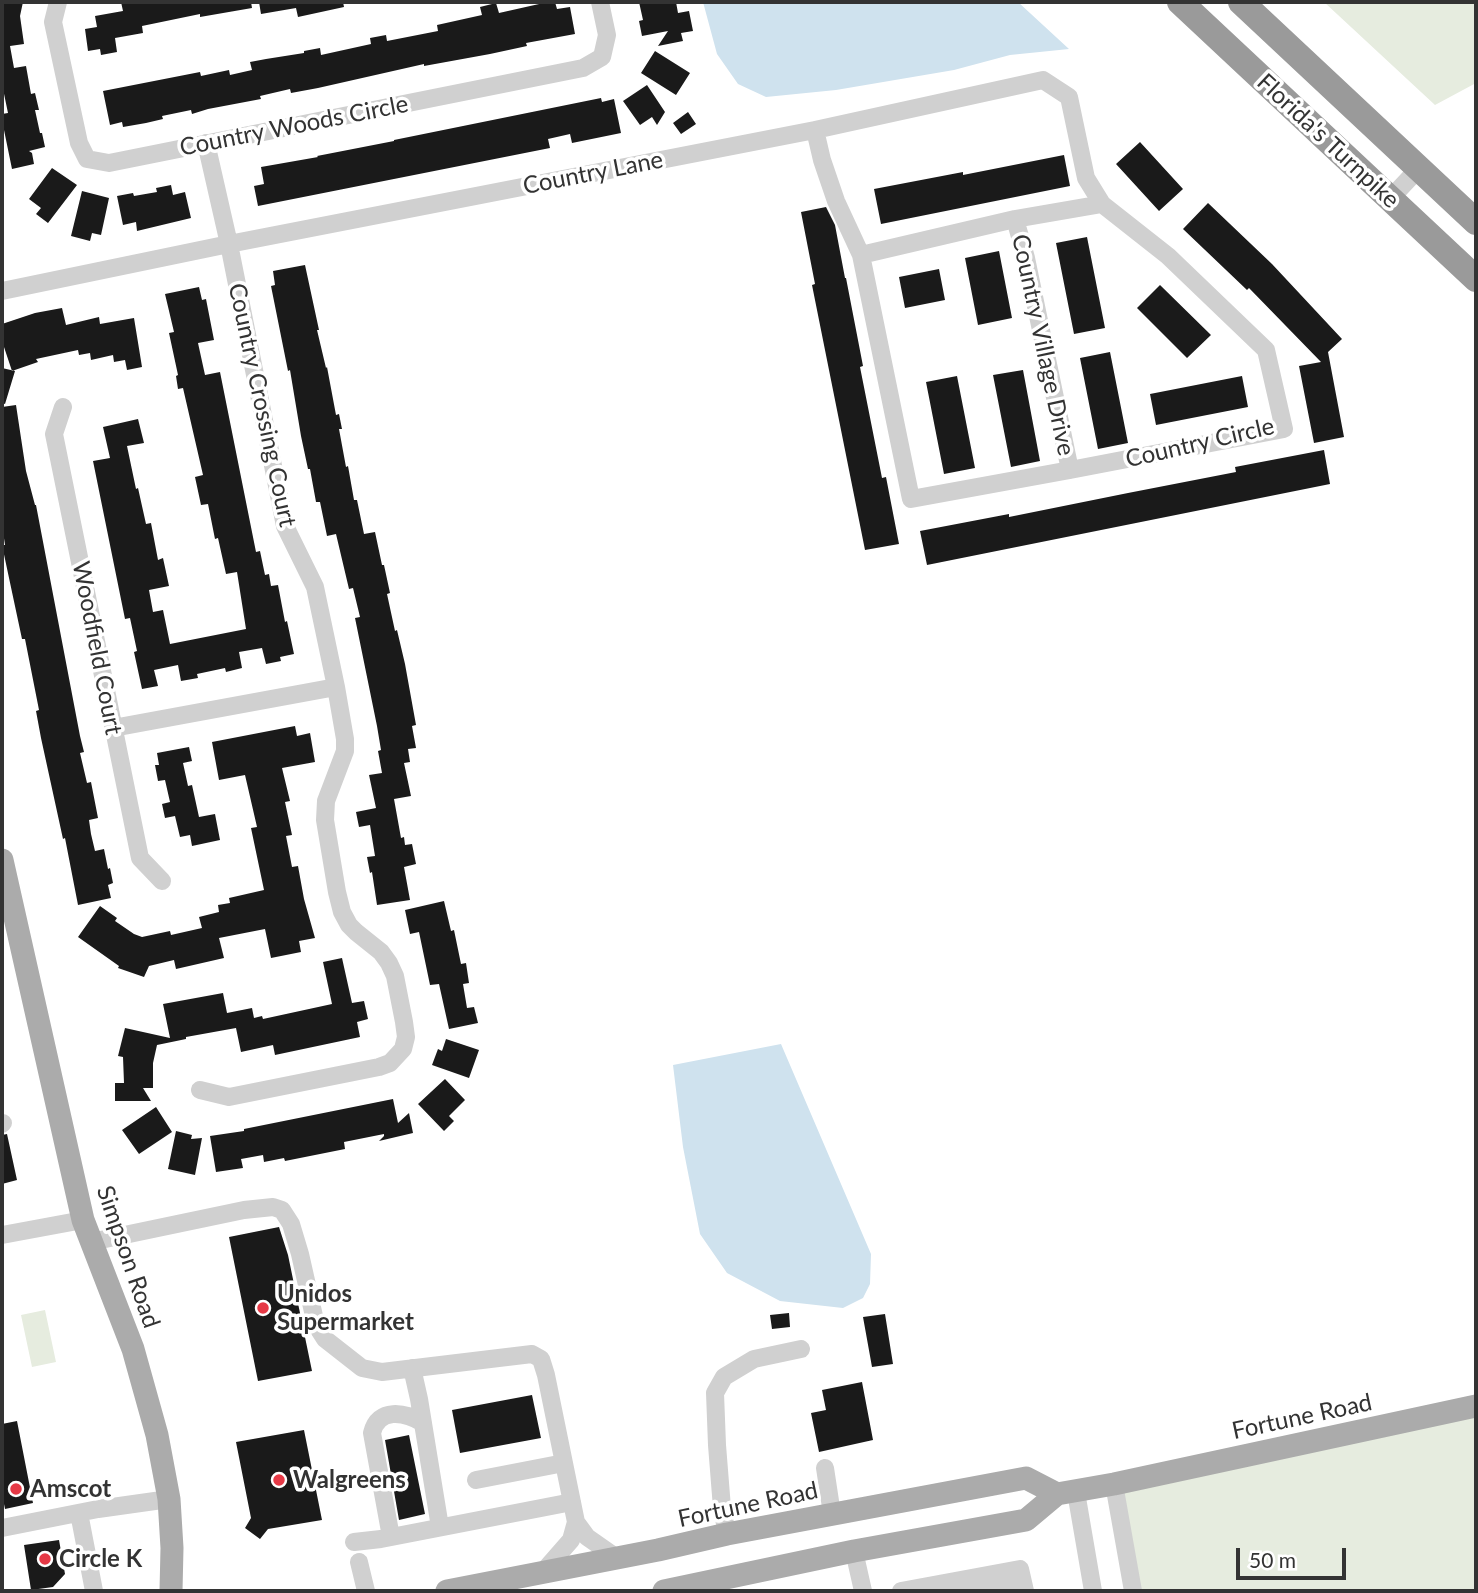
<!DOCTYPE html>
<html>
<head>
<meta charset="utf-8">
<style>
	body { margin:0 }
	#map { position:relative; width:1478px; height:1593px; overflow:hidden; background:#fff; font-family:Lato,sans-serif }
	canvas { display:block }
	.frame { position:absolute; inset:0; border:4px solid #333; pointer-events:none }
	.scale { position:absolute; left:1236px; top:1548px; width:110px; height:32px; box-sizing:border-box; border:4px solid #333; border-top:0; padding-left:9px; font-size:21px; line-height:24px; white-space:nowrap; color:#333; -webkit-text-stroke:5px #fff; paint-order:stroke }
</style>
</head>
<body>
<div id="map">
<canvas width="1478" height="1593"></canvas>
<div class="frame"></div>
<div class="scale">50 m</div>
</div>
<script>
const ctx = document.querySelector('canvas').getContext('2d');
ctx.lineJoin = 'round';
function fillPath(path, color) { ctx.fillStyle = color; ctx.fill(path, 'evenodd'); }
function trace(path, color, width, dash) { ctx.strokeStyle = color; ctx.lineWidth = width; ctx.lineCap = dash ? 'butt' : 'round'; ctx.setLineDash(dash || []); ctx.stroke(path); }
function write(font, color, halo, rows, align = 'center') {
  ctx.font = font + ' Lato,sans-serif'; ctx.lineWidth = 7; ctx.setLineDash([]); ctx.textBaseline = 'middle'; ctx.strokeStyle = halo; ctx.fillStyle = color; for (const [text, x, y, turn = 0] of rows) {
    ctx.save(); ctx.translate(x, y); ctx.rotate((+turn || 0) * Math.PI / 180); ctx.textAlign = isNaN(turn) ? turn : align; if (halo) ctx.strokeText(text, 0, 0); ctx.fillText(text, 0, 0); ctx.restore();
  }
}
fillPath(new Path2D(`
	M1324,2H1476V83L1435,105Z
	M45,1310L56,1362L32,1367L21,1315Z
	M1476,1413V1591H1140L1122,1482Z`), '#e6ecdf');
fillPath(new Path2D(`
	M703,2H1018L1069,49L1010,55L954,70L836,90L766,97L738,84L717,54Z
	M781,1044L871,1254L870,1284L863,1298L843,1308L780,1301L727,1273L700,1234L683,1147L673,1065Z`), '#cfe2ee');
fillPath(new Path2D(`
	M2,2H23L20,16L24,44L10,46L14,68L26,66L31,94L35,93L39,110H35L40,133H42L45,147L29,151L32,153L34,164L12,169L4,130H2V114L8,113L3,89L2,90Z
	M121,2H251L252,8L200,17V14L142,26L143,33L115,38L117,52L101,55L100,49L88,51L85,29L97,27L95,16L123,11Z
	M259,2H343L344,7L298,17L296,8L261,14Z
	M548,2H555L557,9L570,7L575,34L526,43L527,46L490,54L424,66V64L318,88L291,93L290,89L260,96L261,99L208,109L192,114L191,110L162,116L163,119L146,123L123,127L122,122L110,125L103,91L200,72L201,76L229,70L230,75L252,70L250,62L266,59L304,53V51L320,48L321,55L371,44L370,38L386,35L387,41L438,31L437,25L482,15L480,7L496,3L499,13Z
	M639,2H676L678,13L689,11L693,31L681,33L683,41L658,46L668,31L642,36L639,21L643,20Z
	M655,51L690,73L676,95L641,73Z
	M647,85L665,112L657,125L652,117L640,125L623,101Z
	M601,98L602,102L614,99L621,133L572,143L570,134L548,139L550,148L258,206L254,186L264,184L261,167L318,157L317,156L394,141V140Z
	M688,112L696,124L681,134L673,123Z
	M1140,142L1183,189L1159,211L1116,164Z
	M1064,155L1070,186L881,224L874,189L963,172V175Z
	M52,168L77,185L48,223L36,214L41,208L29,199Z
	M171,185L173,195L185,192L191,218L137,231L136,222L123,225L117,196L133,193L134,196L157,192L156,188Z
	M82,191L109,198L101,235L92,233L90,241L71,236Z
	M1208,203L1272,264L1342,339L1328,352L1344,437L1314,443L1299,366L1321,362L1249,288L1247,290L1183,229Z
	M826,207L835,225L845,278H846L863,366L860,367L882,478L886,477L899,544L865,550L812,285L815,284L801,212Z
	M1087,237L1105,328L1074,334L1056,243Z
	M999,251L1012,318L978,325L965,258Z
	M305,265L319,330H317L326,368L327,367L336,415L339,414L342,429H339L346,467L348,466L354,500H357L364,534L375,532L382,565H384L390,593L387,594L395,631L397,630L405,664L416,725L412,726L416,748L408,749L410,762L404,763L411,796L394,799L401,838L404,837L405,845L412,844L416,864L404,867L410,900L377,905L372,872L370,873L367,857L375,856L370,825L359,827L356,812L376,808L369,775L382,773L378,751L381,750L377,726L355,618L360,617L353,588L349,589L336,534L327,536L320,502H316L310,469H308L301,436L290,370L288,371L271,286L275,285L273,271Z
	M939,269L945,300L905,308L899,277Z
	M1160,285L1211,335L1187,358L1137,308Z
	M199,287L202,300L206,299L214,340L198,343L205,375L220,372L256,552L260,551L265,575L269,574L271,586L278,585L285,622L287,621L294,654L280,657L281,661L266,664L262,648L239,652L242,668L226,672L225,668L197,674L198,678L181,681L178,665L154,670L158,686L142,689L134,652L137,651L130,618L125,619L93,461L110,458L103,427L138,419L144,443L127,446L136,489L138,488L146,524L151,523L158,560L163,558L169,586L149,590L153,612L163,610L170,644L246,629L237,572L226,574L218,538L215,539L208,504L201,505L195,477L203,475L183,388L178,389L176,376L178,375L169,333L174,332L165,294Z
	M62,308L66,325L99,317L100,324L134,318L142,367L127,370L125,360L114,362L113,355L91,360L90,353L79,355L78,350L36,359L38,362L12,371L2,341V324L35,313Z
	M1110,352L1128,443L1098,449L1080,358Z
	M2,368L15,371L5,404L2,403Z
	M1023,370L1040,461L1011,467L993,375Z
	M957,376L975,468L944,474L926,382Z
	M1242,376L1248,407L1156,425L1150,394Z
	M16,405L26,471L35,505H36L80,736L84,752L80,753L87,783L91,782L98,818L89,820L91,834L95,851L104,849L108,869L110,868L113,883L108,885L111,898L78,905L65,838L63,839L41,738L36,711L39,710L25,639H22L2,545H5L2,525V407Z
	M1324,450L1330,484L927,565L920,531L1009,514V517L1128,493L1236,472L1235,467Z
	M295,726L297,736L310,733L315,762L282,768L290,801L285,802L292,835L286,836L292,867L298,866L304,899L315,938L299,941L301,952L271,958L265,929L219,938L224,958L176,969L174,960L149,966L144,977L118,968L119,966L78,937L100,906L117,918L115,921L134,934L142,937L170,931L171,935L202,928L199,917L219,912L218,905L230,903L229,898L264,890L251,828L257,827L245,775L219,780L212,742Z
	M189,747L192,761L183,763L188,786L192,785L199,817L215,814L220,840L192,846L190,835L180,837L175,816L165,818L162,804L170,802L165,780L158,781L155,765H159L157,753Z
	M444,901L451,931L454,930L461,964L466,963L469,983L463,984L467,1008L474,1007L478,1023L449,1029L439,984L430,985L419,932L410,934L405,910Z
	M342,958L352,1003L364,1001L368,1019L357,1022L360,1037L275,1055L273,1045L241,1052L236,1028L186,1037V1039L157,1045L153,1063V1088H143L151,1101H115V1083H124L123,1057L118,1056L125,1028L170,1038L163,1004L223,993L227,1013L252,1008L254,1018L262,1016L263,1019L332,1004L323,962Z
	M446,1039L479,1050L469,1078L432,1065L438,1049L442,1051Z
	M445,1079L465,1100L449,1116L454,1121L444,1131L418,1104Z
	M393,1099L398,1123L409,1113L413,1133L379,1141L384,1136V1134L344,1142L345,1149L285,1161L284,1158L264,1162L263,1155L241,1159L243,1168L216,1172L210,1136L244,1131V1129Z
	M156,1107L172,1132L139,1154L122,1130Z
	M176,1131L192,1135L191,1139L202,1138L195,1175L168,1169Z
	M7,1134L17,1180L2,1184V1135Z
	M279,1227L288,1255L312,1371L258,1381L229,1237Z
	M789,1313L790,1327L772,1329L770,1315Z
	M885,1314L893,1364L872,1367L863,1317Z
	M862,1382L873,1440L819,1452L811,1413L826,1410L822,1390Z
	M532,1395L541,1438L460,1453L452,1410Z
	M17,1421L33,1503L5,1509L2,1494V1424Z
	M304,1430L322,1520L268,1529L260,1539L245,1528L251,1518L236,1442Z
	M409,1435L425,1514L399,1520L385,1440Z
	M59,1540L65,1574L53,1587L31,1590L24,1545Z`), '#1a1a1a');
trace(new Path2D(`
	M58,2L53,22L79,143L87,159L109,163L583,68L602,57L607,35L600,2
	M815,130L822,160L836,201L861,255L911,499L1070,470L1284,429L1266,350L1168,256L1102,204L1015,219L861,255
	M1390,199L1419,168
	M1015,219L1026,258L1070,470
	M2,291L229,244L815,130L1043,80L1069,97L1086,178L1102,204
	M63,407L54,434L140,858L162,881
	M113,728L336,687
	M200,1090L229,1097L379,1067L390,1063L403,1049L406,1037L404,1022L395,976L389,963L381,952L356,932L349,925L342,912L337,892L325,820L326,801L345,751V739L336,687L315,587L285,526L229,244L206,143
	M2,1124L3,1123
	M2,1235L83,1220
	M91,1242L244,1210L273,1207L282,1210L291,1224L300,1254L316,1325L325,1339L362,1368L382,1372L532,1354L541,1359L546,1375L576,1522L587,1537L617,1558
	M412,1368L419,1399L440,1527
	M825,1468L832,1514
	M476,1480L564,1463
	M1114,1484L1133,1591
	M1076,1492L1093,1591
	M79,1513L94,1591
	M2,1528L98,1509L169,1499
	M727,1534L722,1508L717,1445L715,1393L724,1377L754,1359L801,1349
	M391,1537L372,1433C378,1407 405,1412 423,1423
	M354,1542L381,1539L572,1502
	M854,1551L863,1591
	M359,1562L366,1591
	M543,1572L571,1540L576,1522
	M967,1582L968,1588L1011,1587
	M901,1591L1020,1569L1025,1591`), '#d0d0d0', 18);
trace(new Path2D(`
	M2,860L83,1220L133,1349L157,1435L169,1499L172,1548L171,1591
	M447,1591L658,1550L727,1534L1026,1478L1057,1494
	M664,1591L854,1551L1026,1520L1057,1494L1114,1484L1476,1406`), '#ababab', 23);
trace(new Path2D(`
	M1180,2L1476,279
	M1241,2L1476,222`), '#9a9a9a', 26);
for (const [x, y, r, color] of [
	[263,1308,7,"#e63946"],
	[279,1480,7,"#e63946"],
	[16,1489,7,"#e63946"],
	[45,1559,7,"#e63946"]
]) { const dot = new Path2D(); dot.arc(x, y, r, 0, 2 * Math.PI); ctx.fillStyle = color; ctx.fill(dot); trace(dot, '#fff', 2.5); }
write('24px', '#333', '#fff', [
	["Country Woods Circle",294,126,-11],
	["Florida's Turnpike",1328,141,43],
	["Country Lane",593,173,-11],
	["Country Village Drive",1043,345,78],
	["Country Crossing Court",262,405,78],
	["Country Circle",1200,443,-13],
	["Woodfield Court",97,648,79],
	["Simpson Road",128,1257,71],
	["Fortune Road",1302,1417,-12],
	["Fortune Road",748,1505,-12]
]);
write('bold 24px', '#333', '#fff', [
	["Unidos",277,1294],
	["Supermarket",277,1322],
	["Walgreens",293,1480],
	["Amscot",30,1489],
	["Circle K",59,1559]
], 'left');
</script>
</body>
</html>
